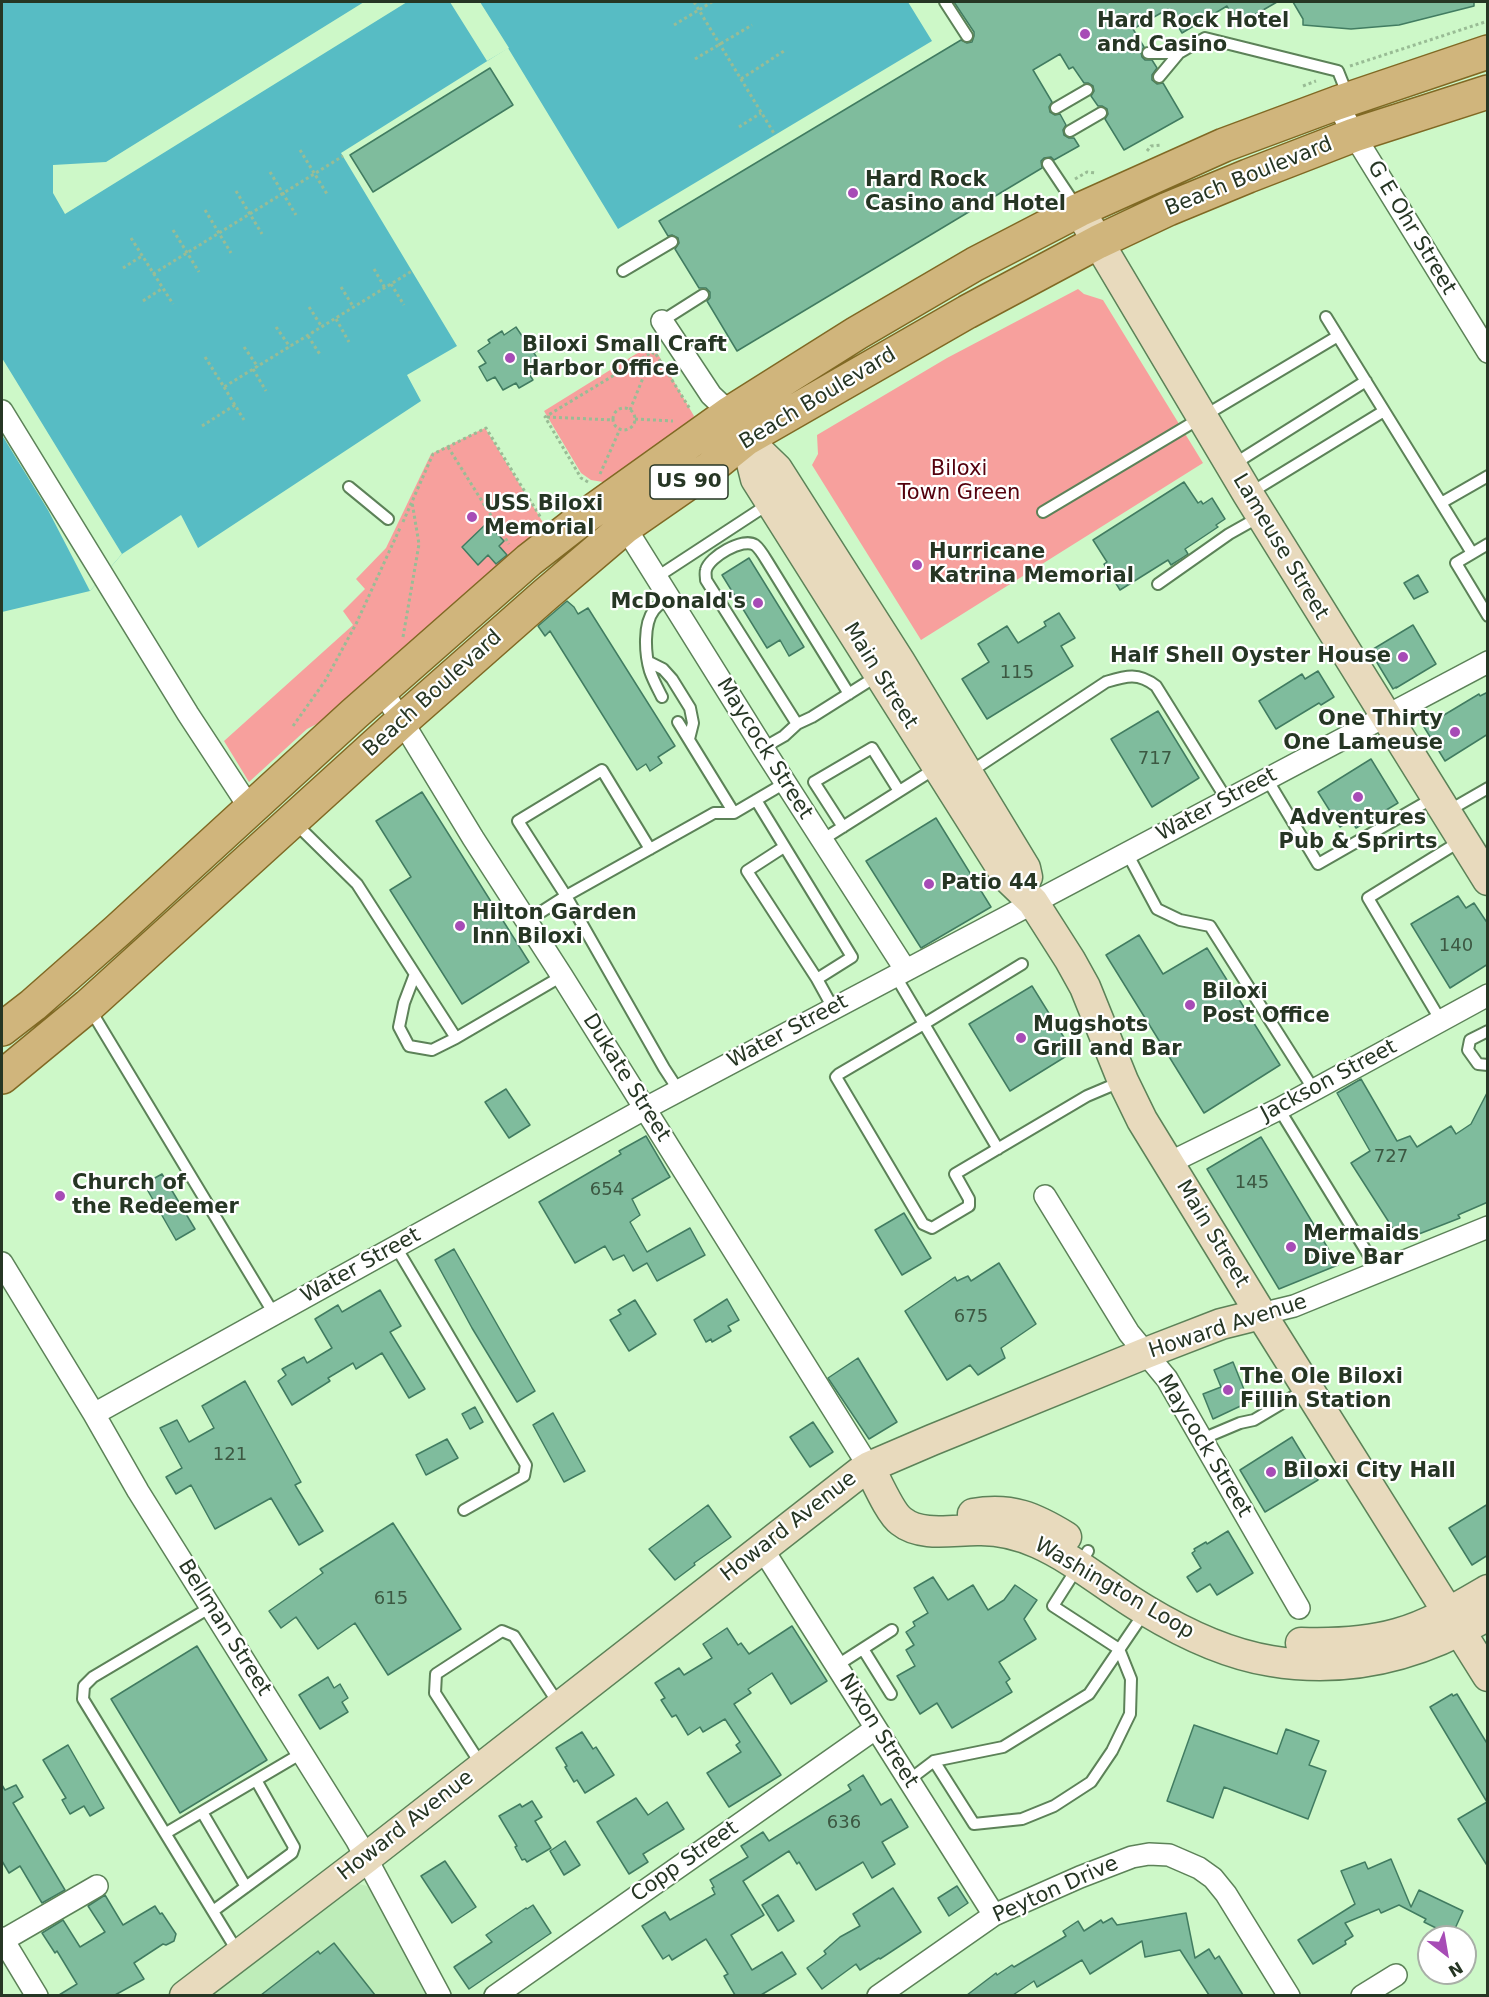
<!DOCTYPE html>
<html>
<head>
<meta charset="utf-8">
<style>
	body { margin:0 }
	#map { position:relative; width:1489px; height:1997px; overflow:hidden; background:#cdf8c8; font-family:"DejaVu Sans",sans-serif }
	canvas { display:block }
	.frame { position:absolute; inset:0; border:3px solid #263624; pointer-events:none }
	.north { position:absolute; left:1417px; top:1925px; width:60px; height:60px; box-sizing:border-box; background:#fff; border:2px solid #a8afa7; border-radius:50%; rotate:149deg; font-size:16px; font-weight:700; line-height:24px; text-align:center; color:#263624 }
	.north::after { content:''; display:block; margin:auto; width:21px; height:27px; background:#a74cb6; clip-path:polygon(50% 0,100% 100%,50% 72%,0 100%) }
</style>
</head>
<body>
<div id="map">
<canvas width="1489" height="1997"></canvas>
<div class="frame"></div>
<div class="north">N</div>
</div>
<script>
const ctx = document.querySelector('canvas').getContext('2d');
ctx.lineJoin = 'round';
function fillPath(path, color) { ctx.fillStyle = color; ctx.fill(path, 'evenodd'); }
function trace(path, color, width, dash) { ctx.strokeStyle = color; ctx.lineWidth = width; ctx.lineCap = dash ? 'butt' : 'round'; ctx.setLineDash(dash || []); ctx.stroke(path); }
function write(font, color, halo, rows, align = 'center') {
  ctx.font = font + ' "DejaVu Sans",sans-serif'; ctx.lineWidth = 4.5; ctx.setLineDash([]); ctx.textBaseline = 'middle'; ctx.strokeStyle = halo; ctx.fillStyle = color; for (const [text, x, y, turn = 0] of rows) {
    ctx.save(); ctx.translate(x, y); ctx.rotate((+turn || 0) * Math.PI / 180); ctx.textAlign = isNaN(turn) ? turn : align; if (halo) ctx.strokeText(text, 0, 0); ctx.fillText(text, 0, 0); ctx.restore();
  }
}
fillPath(new Path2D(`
	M359,1884L367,1886L375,1895L435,1996H204L349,1885Z`), '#beedb9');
fillPath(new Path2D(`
	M1078,289L1084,294L1103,300L1203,463L921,640L812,465L818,454L817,435L947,358Z
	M652,344L694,416L691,424L603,482L591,480L581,473L544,411Z
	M485,428L547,529L344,710L307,729L249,782L224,741L353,625L343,611L365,589L356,579L386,548L431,454Z`), '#f7a09d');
fillPath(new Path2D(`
	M2,2H908L932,41L618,229L508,48L341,153L457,346L407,375L421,401L198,548L181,515L122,554L90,591L2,612Z`), '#57bcc4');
fillPath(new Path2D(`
	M364,2H407L65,214L53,193V165L106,162Z
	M450,2H480L509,48L487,61Z
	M2,358L122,554L90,591L48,510L2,435Z`), '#cdf8c8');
const building = new Path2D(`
	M954,2H1277L1244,21L1241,16L1235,20L1227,6L1182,33L1168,9L1133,29L1144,47L1141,52L1142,57L1145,60H1152L1157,68L1152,75V80L1157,84L1163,83L1183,117L1124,150L1105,119L1108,114L1107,109L1102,106H1098L1091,96L1094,91L1093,86L1088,83H1084L1073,67L1069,69L1060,54L1033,70L1052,102L1049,107L1050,112L1055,115L1060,114L1066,125L1063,130L1064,135L1069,138H1074L1079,146L1054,160L1051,157L1044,158L1041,161L1042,168L737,351L707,301L710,298V292L706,288H699L675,249L679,243L678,238L672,235L668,236L659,221L961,40L967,43L972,42L974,36V32Z
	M1293,2H1474V6L1399,25L1351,29L1303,25V19Z
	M490,68L513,105L373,192L350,155Z
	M516,327L524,339L531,335L540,349L534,353L542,366L529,374L533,380L519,388L516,383L503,390L495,377L487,381L479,367L486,363L478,351L490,343L488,340L502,331L504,335Z
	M1184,482L1198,503L1201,501L1203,504L1212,498L1225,519L1216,525L1218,527L1185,549L1188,554L1182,558L1171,565L1168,560L1120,590L1104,564L1107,562L1093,540Z
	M487,523L504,541L499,546L507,555L496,564L488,555L478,565L462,547Z
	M749,558L804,647L789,656L780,640L767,648L722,575Z
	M1418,575L1428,592L1414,599L1404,583Z
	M567,601L574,607L578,614L588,608L675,746L658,757L662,763L650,771L646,764L637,770L550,631L545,636L538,626Z
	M1059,613L1075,638L1061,646L1073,666L987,719L962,679L989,662L978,644L1007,626L1018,643L1046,626L1044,622Z
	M1413,625L1436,664L1396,688V687L1393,689L1370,651Z
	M1318,671L1334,697L1321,705L1319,703L1276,729L1259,701L1302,674L1305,679Z
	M1488,692V734L1445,761L1424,727L1479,694L1480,696Z
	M1158,711L1199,778L1152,807L1111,739Z
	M1371,759L1398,803L1356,828L1351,820L1340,827L1318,792Z
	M422,792L529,962L462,1004L390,890L411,877L376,821Z
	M936,818L991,907L921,948L866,861Z
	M1458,896L1466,908L1474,903L1488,924V964L1450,988L1411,924Z
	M1139,935L1163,974L1207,948L1280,1065L1204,1113L1106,955Z
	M1032,986L1073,1052L1010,1091L969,1024Z
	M1361,1079L1397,1141L1410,1136L1417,1147L1451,1126L1456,1134L1471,1124L1488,1091V1202L1458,1215L1460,1218L1401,1241L1351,1163L1370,1151L1337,1093Z
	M506,1089L530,1125L509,1138L485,1102Z
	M646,1136L670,1177L632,1199L640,1215L630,1222L647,1252L690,1228L705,1255L657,1281L647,1263L633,1271L624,1255L613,1260L605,1246L575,1263L539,1202L621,1154L619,1151Z
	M1261,1137L1338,1265L1279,1289L1207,1169Z
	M162,1174L195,1229L176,1240L144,1184Z
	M904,1213L931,1258L902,1275L875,1230Z
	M454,1249L535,1391L517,1402L472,1328L435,1260Z
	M999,1263L1036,1324L1001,1348L1005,1358L978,1375L970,1365L947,1380L905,1311L955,1277L957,1281L968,1276L971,1281Z
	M380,1290L401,1326L390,1332L425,1389L409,1398L382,1353L356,1369L353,1363L328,1378L330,1381L292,1405L278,1381L286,1375L282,1369L304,1357L307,1363L332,1348L315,1319L338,1305L342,1312Z
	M727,1299L739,1320L728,1326L731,1331L712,1342L711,1339L706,1342L694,1320Z
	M635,1300L656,1334L629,1351L610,1320L621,1314L618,1310Z
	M858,1358L897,1422L869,1439L828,1378Z
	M1233,1362L1249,1402L1213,1419L1203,1394L1221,1387L1214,1370Z
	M245,1381L301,1482L295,1485L323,1531L299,1545L271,1498L215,1529L191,1485L176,1494L166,1477L182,1468L160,1428L177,1420L189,1442L214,1428L202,1406Z
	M475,1407L483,1422L470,1429L462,1414Z
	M553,1413L585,1471L564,1482L533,1425Z
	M813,1422L833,1452L810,1467L790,1437Z
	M1292,1437L1318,1480L1265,1512L1240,1470Z
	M447,1439L458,1458L426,1475L416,1455Z
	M1488,1504V1555L1472,1565L1449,1528Z
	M708,1505L731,1537L694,1563L695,1565L675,1580L649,1549Z
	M393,1523L461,1629L388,1675L355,1623L318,1649L296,1617L281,1628L269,1611L323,1573L320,1569Z
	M1228,1531L1253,1573L1217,1595L1210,1584L1197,1592L1187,1577L1201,1568L1192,1553L1195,1551L1194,1549L1206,1542L1207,1544Z
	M933,1577L948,1600L973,1585L988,1610L1004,1600L1015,1585L1037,1600L1024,1619L1036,1639L999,1662L1010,1679L1006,1682L1012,1692L952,1728L937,1703L920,1714L897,1676L915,1666L906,1650L914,1645L906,1632L915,1626L913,1622L928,1613L914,1588Z
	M792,1626L827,1681L791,1704L772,1673L748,1689L751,1693L734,1704L781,1775L729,1807L707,1773L741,1752L736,1745L740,1742L725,1719L703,1732L700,1727L688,1735L676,1715L672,1717L661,1700L665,1698L655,1683L679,1668L684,1675L712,1658L703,1644L727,1628L738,1645L741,1643L749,1654Z
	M197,1646L267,1760L180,1813L111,1699Z
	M328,1677L334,1688L340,1684L348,1698L342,1702L348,1712L320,1729L299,1695Z
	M1452,1694L1453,1696L1457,1694L1488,1745V1867L1458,1819L1487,1802L1430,1707Z
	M1194,1725L1277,1754L1286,1729L1319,1741L1309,1765L1326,1771L1308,1819L1224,1787L1213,1818L1167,1801Z
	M582,1732L593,1749L596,1747L614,1775L585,1793L577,1780L574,1782L565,1767L567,1766L556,1748Z
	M68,1745L104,1808L90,1816L84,1806L70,1814L62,1800L66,1798L43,1760Z
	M863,1775L881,1805L891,1799L908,1827L882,1842L895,1864L872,1878L863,1862L816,1890L799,1862L797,1864L789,1851L743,1881L764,1915L731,1935L752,1970L782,1952L796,1974L761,1995H735L724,1976L728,1974L706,1939L672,1960L669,1955L663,1959L642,1926L665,1912L670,1920L715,1894L712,1888L714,1887L710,1880L748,1857L741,1846L763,1832L769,1841L851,1790L848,1785Z
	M2,1785L5,1790L16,1785L23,1797L13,1803L65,1890L42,1903L20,1866L9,1873L2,1861Z
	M636,1798L648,1815L667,1802L684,1829L643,1854L648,1862L629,1874L597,1822Z
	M532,1801L542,1817L535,1821L551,1848L527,1862L525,1859L522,1860L515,1847L517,1846L499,1816L520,1804L522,1807Z
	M565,1841L580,1865L564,1875L550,1851Z
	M1391,1859L1411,1907L1419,1890L1463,1911L1453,1933L1443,1928L1442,1931L1424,1922L1426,1919L1399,1905L1381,1913L1379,1909L1345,1923L1353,1936L1345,1941L1346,1944L1313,1964L1298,1940L1355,1904L1341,1871L1365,1862L1368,1869Z
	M445,1861L476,1907L452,1923L421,1876Z
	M957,1886L968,1903L949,1916L938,1898Z
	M893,1888L921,1932L880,1959L879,1958L860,1970L856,1964L822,1989L807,1968L826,1954L824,1951L840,1937L860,1926L853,1914Z
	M105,1895L123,1925L155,1906L160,1914L162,1913L176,1934L174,1941L166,1945L163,1944L134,1963L144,1979L115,1995H59L77,1984L57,1951L55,1953L42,1933L63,1920L80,1947L105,1932L88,1906Z
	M778,1895L794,1921L778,1931L762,1905Z
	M533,1905L551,1933L469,1989L454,1967L492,1942L486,1935L526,1908L527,1909Z
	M1186,1913L1195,1958L1209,1949L1215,1959L1219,1956L1243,1995H1209L1180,1950L1145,1957L1142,1941L1090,1974L1082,1960L1037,1987L1034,1981L1013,1995H967L996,1973L997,1975L1012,1965L1014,1967L1066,1936L1063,1931L1078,1921L1084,1931L1101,1920L1103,1923L1112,1918L1117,1925Z
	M334,1943L375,1995H261L318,1951L320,1954Z`);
fillPath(building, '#7fbc9d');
trace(building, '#417c61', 1.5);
const lane = new Path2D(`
	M945,2L967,36
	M1148,53H1179L1159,77
	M1179,53L1205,38L1338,71L1348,96
	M1056,108L1087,90
	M1070,131L1101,113
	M1048,164L1078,209
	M623,271L672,242
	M1326,317L1472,553
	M662,321L703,295
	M1234,464L1366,381
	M349,487L388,519
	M1250,493L1384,411
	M1441,503L1488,476
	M1043,512L1338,336
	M1488,544L1456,563L1488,616
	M657,577L770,503
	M1158,584L1229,534L1261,516
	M649,662L663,669L672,679L690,708L693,723L689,739
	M849,694L767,561C764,556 759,548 755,545C743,537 709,557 706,570C705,573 706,577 706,580L797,724L812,717L877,676
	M662,697C658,689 653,680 650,671C645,654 643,624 654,610C658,605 664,601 669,597
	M678,722L734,813
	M763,748L784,736L797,724
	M970,772L1106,682C1126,676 1138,672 1156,686L1227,800
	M1267,779L1318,864L1435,797
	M756,800L852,957L817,979L747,871L784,847
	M1448,811L1488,788
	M295,823L357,884L456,1038L562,976
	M843,827L814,782L872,748L899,791
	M822,840L936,768
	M650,849L602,770L518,821L566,896L664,1068L679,1091
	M1127,853L1157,909L1180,920L1210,926L1314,1090
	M527,921L566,896L714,813H734L785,783
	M415,974L404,1003L399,1027L409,1046L432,1050L456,1038
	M895,975L924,1024L839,1074L836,1077L923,1224L932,1228L969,1206V1199L955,1174L1087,1096L1120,1082
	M817,979L833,1008
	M90,1009L274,1314
	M1441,1021L1368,898L1462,840
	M1488,1031L1470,1040L1468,1050L1478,1064L1488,1065
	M1279,1109L1379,1272
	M998,1149L924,1024L1022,964
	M396,1247L526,1465L524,1476L464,1510
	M1202,1439L1240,1423L1254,1420L1306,1389
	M211,1607L93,1677L84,1686L83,1699L239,1954
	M863,1649L891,1694
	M836,1666L892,1630
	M934,1761L974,1824L1022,1819L1054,1806L1091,1782L1112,1751L1130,1714L1131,1679L1119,1649L1053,1606L1088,1551
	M482,1766L435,1693L436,1674L502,1631L514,1636L560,1706
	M909,1780L934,1761L1003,1747L1089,1694L1144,1613
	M202,1812L246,1887
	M166,1833L302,1753
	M213,1911L292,1853L294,1847L256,1780`);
const street = new Path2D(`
	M1337,103L1354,135L1488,352
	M662,321L711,395L730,413L736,422
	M2,411L188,714L251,810
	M625,527L763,748L905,969
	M381,690L402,721L473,838L562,976L869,1467
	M1169,1163L1279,1109L1488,995
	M1045,1196L1129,1333L1167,1379L1299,1608
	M2,1263L94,1414L138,1491L357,1841L440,1996
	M1261,1314L1294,1306L1488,1227
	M94,1414L646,1108L1488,662
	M762,1548L994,1915
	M2,1938L37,1996
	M2,1941L97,1886
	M495,1996L875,1729
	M878,1996L994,1915L1080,1877L1132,1857L1149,1854L1169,1855L1199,1868L1213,1878L1226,1894L1289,1996
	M1362,1996L1396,1975`);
const secondary = new Path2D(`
	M1079,210L1248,494L1488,880
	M746,439L756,479L1008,878L1033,902L1070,960L1085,987L1123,1081L1142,1120L1261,1314L1488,1676
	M746,439L777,469L900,662L1025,868L1027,877
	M869,1467C876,1480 890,1513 901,1521C922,1538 956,1529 981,1530C1000,1530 1020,1535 1038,1543C1076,1560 1109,1589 1145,1610C1183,1633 1227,1654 1271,1661C1349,1674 1420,1656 1488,1615
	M973,1514C1011,1507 1035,1518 1066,1537
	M1301,1643C1333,1644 1365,1643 1397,1634C1429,1625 1459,1607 1488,1590
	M185,1996L366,1858L859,1473L869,1467L932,1440L1146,1353L1221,1324L1261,1314`);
const primary = new Path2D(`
	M2,1029L33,1005L117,931L354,714L529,560L583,518L730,413L857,333L975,264L1079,210L1224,145L1337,103L1488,52
	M2,1077L88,1006L402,721L545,595L625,527L710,468L746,439L967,312L1098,242L1168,209L1248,176L1354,135L1488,92`);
trace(lane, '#5c8258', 14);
trace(street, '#5c8258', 24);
trace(secondary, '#5c8258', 33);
trace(primary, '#806924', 36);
trace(new Path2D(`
	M694,2L775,135
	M674,25L712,2
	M695,59L752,25
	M1350,66L1488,21
	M741,79L784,51
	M1303,86L1316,81
	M739,127L761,113
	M300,150L327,194
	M1147,151L1151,146L1162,145
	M270,172L296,215
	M1075,179L1087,172L1096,173
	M236,191L262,234
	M205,210L231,253
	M173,230L199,272
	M131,238L173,304
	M123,268L142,256
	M374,269L385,288
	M153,274L343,156
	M391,284L404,305
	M341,287L354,308
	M143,301L163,288
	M309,307L322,327
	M336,319L349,342
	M276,327L290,347
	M308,336L321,356
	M244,347L258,367
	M205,357L224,387L412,271
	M253,369L266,391
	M224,387L244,420
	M613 419a11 11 0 1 1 22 0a11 11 0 1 1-22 0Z
	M630,410L653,353
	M547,417L614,420
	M635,419L673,421
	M202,426L235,405
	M448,447L509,544
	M600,474L620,429
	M588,482L581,478L545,417L654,351L690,409
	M403,522L433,454L486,428L541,518
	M403,637L419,544L412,502
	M293,726L325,681L356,624L400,528`), '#99bc95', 3, [3, 3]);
trace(lane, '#fff', 10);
trace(street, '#fff', 21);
trace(secondary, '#e8dabd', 30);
trace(primary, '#d0b57c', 33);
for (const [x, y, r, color] of [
	[1085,34,6,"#a74cb6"],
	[853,193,6,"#a74cb6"],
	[510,358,6,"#a74cb6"],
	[472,517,6,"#a74cb6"],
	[917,565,6,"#a74cb6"],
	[758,603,6,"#a74cb6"],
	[1403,657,6,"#a74cb6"],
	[1455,732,6,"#a74cb6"],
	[1358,797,6,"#a74cb6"],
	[929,884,6,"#a74cb6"],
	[460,926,6,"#a74cb6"],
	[1190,1005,6,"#a74cb6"],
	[1021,1038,6,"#a74cb6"],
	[60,1196,6,"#a74cb6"],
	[1291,1247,6,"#a74cb6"],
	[1228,1390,6,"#a74cb6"],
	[1271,1472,6,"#a74cb6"]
]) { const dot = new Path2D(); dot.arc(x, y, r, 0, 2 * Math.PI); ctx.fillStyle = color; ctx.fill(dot); trace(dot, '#fff', 2); }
write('18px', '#3c5842', null, [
	["115",1017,673],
	["717",1155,759],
	["140",1456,946],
	["727",1391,1157],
	["145",1252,1183],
	["654",607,1190],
	["675",971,1317],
	["121",230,1455],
	["615",391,1599],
	["636",844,1823]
]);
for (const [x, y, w] of [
	[689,482,78]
]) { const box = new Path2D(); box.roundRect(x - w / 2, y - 17, w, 34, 4.5); ctx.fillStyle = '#fff'; ctx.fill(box); trace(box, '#263624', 1.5); }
write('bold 20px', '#263624', null, [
	["US 90",689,482]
]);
write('bold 21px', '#263624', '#fff', [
	["Hard Rock Hotel",1097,22],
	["and Casino",1097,46],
	["Hard Rock",865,181],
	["Casino and Hotel",865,205],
	["Biloxi Small Craft",522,346],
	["Harbor Office",522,370],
	["USS Biloxi",484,505],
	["Memorial",484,529],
	["Hurricane",929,553],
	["Katrina Memorial",929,577],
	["McDonald's",746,603,"right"],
	["Half Shell Oyster House",1391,657,"right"],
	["One Thirty",1443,720,"right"],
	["One Lameuse",1443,744,"right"],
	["Adventures",1358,819,"center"],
	["Pub & Sprirts",1358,843,"center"],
	["Patio 44",941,884],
	["Hilton Garden",472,914],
	["Inn Biloxi",472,938],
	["Biloxi",1202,993],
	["Post Office",1202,1017],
	["Mugshots",1033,1026],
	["Grill and Bar",1033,1050],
	["Church of",72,1184],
	["the Redeemer",72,1208],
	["Mermaids",1303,1235],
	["Dive Bar",1303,1259],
	["The Ole Biloxi",1240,1378],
	["Fillin Station",1240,1402],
	["Biloxi City Hall",1283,1472]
], 'left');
write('21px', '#263624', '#fff', [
	["Beach Boulevard",1249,177,-22],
	["G E Ohr Street",1411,228,59],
	["Beach Boulevard",818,399,-31],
	["Lameuse Street",1280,547,59],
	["Main Street",880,676,58],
	["Beach Boulevard",433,694,-42],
	["Maycock Street",764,749,58],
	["Water Street",1217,805,-28],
	["Water Street",788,1032,-28],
	["Dukate Street",626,1078,58],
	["Jackson Street",1329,1081,-28],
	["Main Street",1212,1234,59],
	["Water Street",361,1266,-29],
	["Howard Avenue",1228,1327,-18],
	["Maycock Street",1204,1446,59],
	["Howard Avenue",789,1527,-38],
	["Washington Loop",1114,1589,30],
	["Bellman Street",224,1628,58],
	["Nixon Street",878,1731,58],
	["Howard Avenue",406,1826,-38],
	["Copp Street",685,1862,-35],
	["Peyton Drive",1056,1890,-24]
]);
write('21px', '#54010d', '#fff', [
	["Biloxi",959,470],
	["Town Green",959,494]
]);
</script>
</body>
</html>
